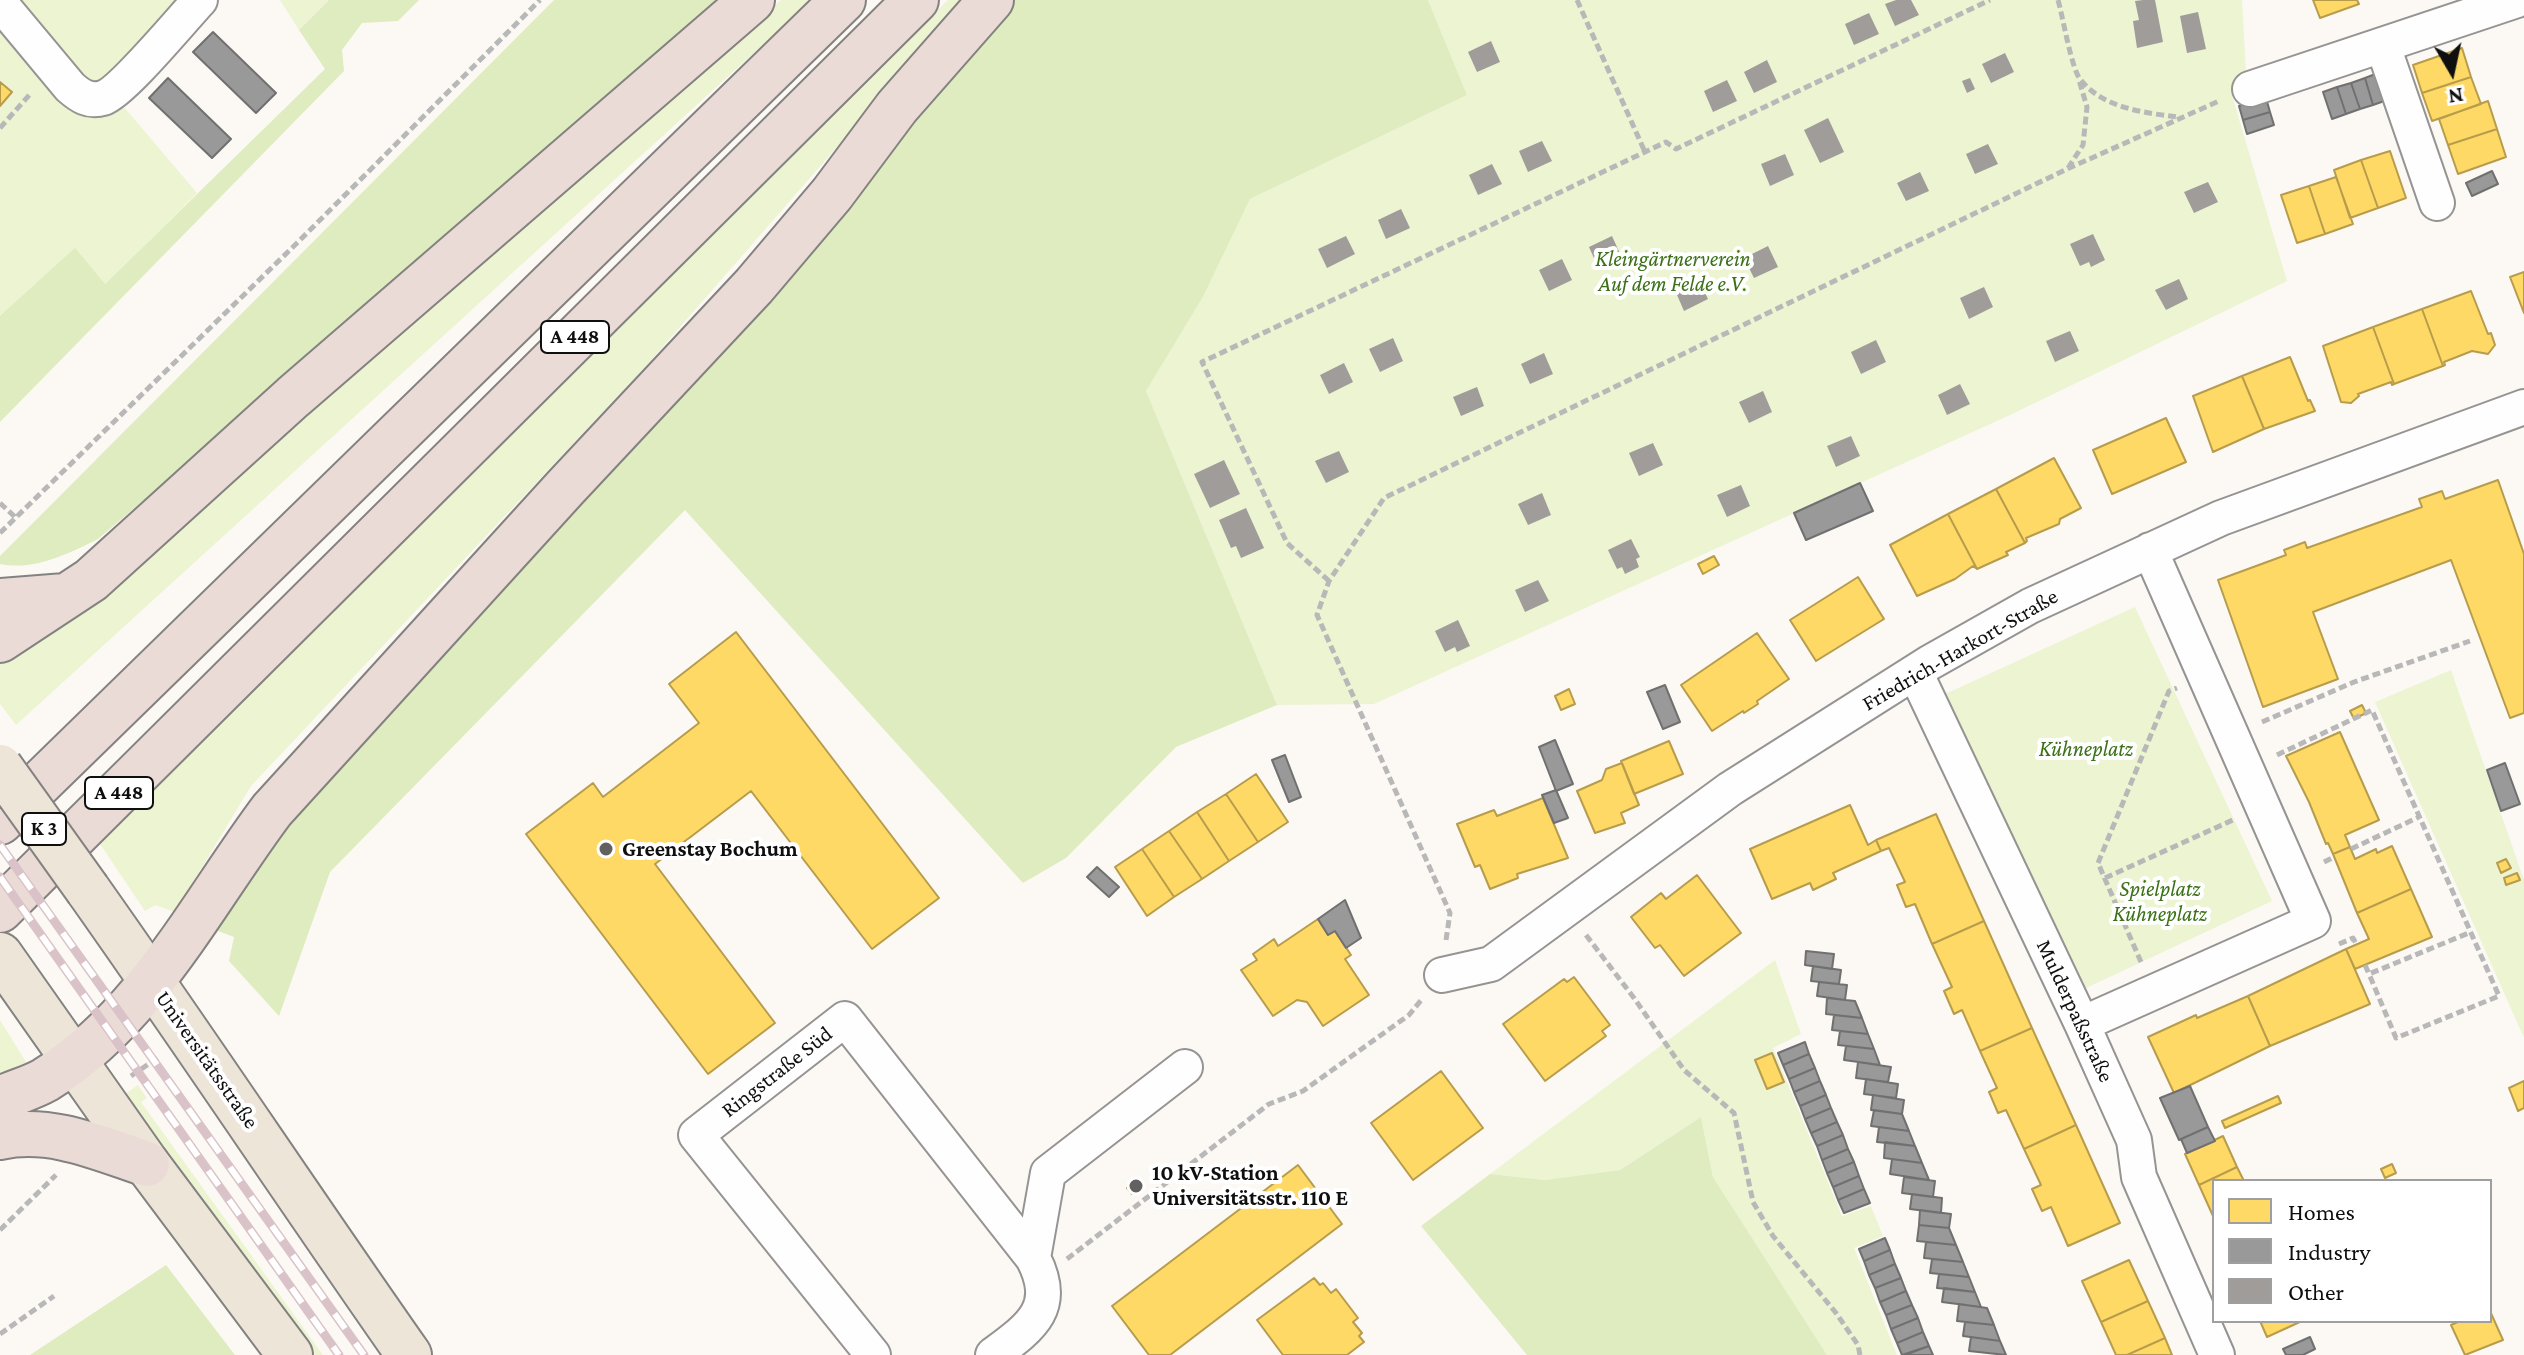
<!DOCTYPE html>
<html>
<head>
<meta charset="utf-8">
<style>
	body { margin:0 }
	#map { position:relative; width:2524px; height:1355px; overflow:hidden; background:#fcf9f5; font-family:"Crimson Pro",serif }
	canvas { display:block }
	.legend { position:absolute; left:2212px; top:1179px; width:280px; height:144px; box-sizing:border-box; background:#fff; border:2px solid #9f9f9f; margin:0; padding:10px 14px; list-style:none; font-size:24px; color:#0f0f0f }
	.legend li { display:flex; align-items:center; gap:16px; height:40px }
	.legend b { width:40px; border:2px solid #9f9f9f }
	.north { position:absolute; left:2412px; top:32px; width:80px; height:80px; -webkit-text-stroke:6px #fff; paint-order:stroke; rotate:171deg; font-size:22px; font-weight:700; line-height:32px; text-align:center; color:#0f0f0f }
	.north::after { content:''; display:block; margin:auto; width:28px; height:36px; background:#0f0f0f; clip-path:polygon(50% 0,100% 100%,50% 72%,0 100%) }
</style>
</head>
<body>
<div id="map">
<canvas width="2524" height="1355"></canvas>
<ul class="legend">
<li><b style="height:22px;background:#ffd966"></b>Homes</li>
<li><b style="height:22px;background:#999"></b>Industry</li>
<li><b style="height:22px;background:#a09c9a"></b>Other</li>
</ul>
<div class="north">N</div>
</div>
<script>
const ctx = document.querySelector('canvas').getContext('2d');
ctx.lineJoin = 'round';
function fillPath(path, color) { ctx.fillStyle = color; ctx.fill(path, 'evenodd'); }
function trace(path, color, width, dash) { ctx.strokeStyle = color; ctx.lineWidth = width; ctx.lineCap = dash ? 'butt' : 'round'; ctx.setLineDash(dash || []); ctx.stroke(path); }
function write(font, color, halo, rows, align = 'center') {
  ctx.font = font + ' "Crimson Pro",serif'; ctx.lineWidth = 8; ctx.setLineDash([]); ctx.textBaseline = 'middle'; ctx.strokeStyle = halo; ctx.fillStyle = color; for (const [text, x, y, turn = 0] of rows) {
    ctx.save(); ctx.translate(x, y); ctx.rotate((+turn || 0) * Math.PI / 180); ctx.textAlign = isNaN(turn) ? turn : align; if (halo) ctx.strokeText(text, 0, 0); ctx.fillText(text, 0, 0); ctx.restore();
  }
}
fillPath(new Path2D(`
	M0,0H183L107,87L197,193L104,285L0,316Z
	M280,0H329L299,30Z
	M781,0H812L16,725L0,704V657Z
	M948,0H965L646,366L251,786L175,912L155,905L145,911L94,835Z
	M1428,0H2242L2246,73L2231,92L2287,281L2010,415L1374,704L1277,705L1146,391L1203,297L1250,199L1467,95Z
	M2135,607L2272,901L2086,988L1943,695Z
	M2451,670L2524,880V1038L2375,702Z
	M1775,960L1801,1034L1773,1048L1842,1216L1871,1206L1883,1236L1854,1248L1897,1355H1827L1713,1177L1701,1117L1620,1170L1545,1180L1490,1174Z
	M0,1020L29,1067L0,1077Z
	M138,1085L147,1098L141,1102L323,1355H315L125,1094Z`), '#ecf4d2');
fillPath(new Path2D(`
	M329,0H419L398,21L362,23L342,50L344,71L0,422V316L75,248L105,284L325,69L299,30Z
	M554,0H730L98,539C68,554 34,571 0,564V556Z
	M1014,0H1428L1467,95L1250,199L1203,297L1146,391L1277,705L1176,747L1066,858L1023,883L685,510L330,872L279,1016L229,961L234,937L218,931L221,907L255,851L746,310Z
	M1701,1117L1713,1177L1827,1355H1527L1421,1226L1490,1174L1545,1180L1620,1170Z
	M166,1265L235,1355H30Z`), '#deecbf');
const homes = new Path2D(`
	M2313,0H2357L2359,4L2320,18Z
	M2462,48L2471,77L2422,93L2413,65Z
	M2471,77L2481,104L2432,121L2422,93Z
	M0,82L12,92L0,106Z
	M2488,101L2497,129L2448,145L2439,119Z
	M2497,129L2506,157L2458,174L2448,145Z
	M2390,151L2406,198L2378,208L2361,160Z
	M2361,160L2378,208L2350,218L2334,170Z
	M2336,177L2353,224L2325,234L2309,186Z
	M2309,186L2325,234L2297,243L2281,195Z
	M2524,272V313L2510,277Z
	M2471,291L2488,334L2491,333L2495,345L2488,354L2472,351L2444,362L2445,365L2443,366L2422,309Z
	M2422,309L2443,366L2394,384L2373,327Z
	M2373,327L2394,384L2392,385L2391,382L2358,394L2359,396L2351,403L2341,402L2323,346Z
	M2290,357L2308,401L2310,400L2315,411L2264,429L2242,376Z
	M2242,376L2264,429L2213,452L2193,396Z
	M2166,418L2186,462L2112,494L2093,450Z
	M2054,458L2081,508L2060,519L2059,524L2026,538L2027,541L2025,543L1996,489Z
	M2498,480L2524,554V713L2510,718L2451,560L2313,612L2338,679L2263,707L2218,580L2286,555L2284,550L2305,542L2307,548L2422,507L2419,499L2442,491L2445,499Z
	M1996,489L2025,543L2006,552L2008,555L1977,569L1948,514Z
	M1948,514L1977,569L1973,566L1955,579L1917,596L1890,545Z
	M1714,556L1719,565L1703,574L1698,564Z
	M1858,577L1884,619L1816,661L1790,620Z
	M736,632L939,898L872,949L751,791L655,864L775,1023L708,1074L526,834L593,783L603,797L699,723L669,684Z
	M1757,633L1789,679L1757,701L1758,704L1744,713L1743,711L1712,731L1681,685Z
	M1569,689L1575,704L1561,710L1555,696Z
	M2362,705L2366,713L2354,719L2350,711Z
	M2340,732L2379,820L2345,835L2350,847L2333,854L2328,843L2326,844L2309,802L2286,756Z
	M1669,741L1683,774L1634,794L1621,761Z
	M1622,763L1639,805L1621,813L1625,823L1595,833L1577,791L1602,780L1606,769Z
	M1256,774L1288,822L1258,842L1226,794Z
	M1226,794L1258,842L1229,861L1197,812Z
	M1543,798L1568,858L1517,874L1518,878L1490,889L1480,865L1475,867L1457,824L1494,810L1497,816Z
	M1850,805L1868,845L1876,840L1881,851L1833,873L1836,879L1813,890L1810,883L1772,899L1750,849Z
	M1197,812L1229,861L1202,879L1169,831Z
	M1936,814L1984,921L1932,944L1915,904L1906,907L1897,885L1905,882L1889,848L1881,851L1876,840Z
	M1169,831L1202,879L1174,897L1142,849Z
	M2392,846L2411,889L2357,913L2333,854L2350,847L2355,859L2376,849L2377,853Z
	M1142,849L1174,897L1147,916L1115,867Z
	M2506,859L2511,868L2501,873L2497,863Z
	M2517,873L2520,880L2506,885L2504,878Z
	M1697,875L1741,933L1684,976L1660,945L1655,948L1631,917L1661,893L1666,899Z
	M2411,889L2432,937L2355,969L2346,949L2369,939L2357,913Z
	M1318,919L1328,935L1335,931L1351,955L1345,959L1369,995L1323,1026L1307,1002L1297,1000L1273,1016L1241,970L1257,960L1253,954L1274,939L1278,946Z
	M1984,921L2032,1028L1980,1051L1962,1010L1954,1014L1944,991L1952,987L1932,944Z
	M2346,949L2370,1004L2270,1046L2248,996Z
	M1574,977L1610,1025L1602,1031L1606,1036L1545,1081L1503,1024L1564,979L1567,982Z
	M2248,996L2270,1046L2174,1093L2148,1037L2196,1015L2197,1018Z
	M2032,1028L2076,1125L2024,1149L2006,1110L1998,1113L1989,1092L1997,1088L1980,1051Z
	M1772,1053L1784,1082L1767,1089L1755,1060Z
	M1441,1071L1483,1128L1413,1180L1371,1123Z
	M2524,1081V1108L2518,1111L2509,1088Z
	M2278,1096L2281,1103L2225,1128L2222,1121Z
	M2076,1125L2120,1223L2068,1246L2051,1207L2042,1211L2032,1189L2041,1185L2024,1149Z
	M2223,1136L2237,1167L2199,1185L2185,1154Z
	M2392,1164L2396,1173L2385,1178L2381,1169Z
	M1298,1165L1342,1224L1170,1355H1149L1112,1306Z
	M2237,1167L2244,1181H2214L2213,1216L2199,1185Z
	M1140,1179L1144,1185L1132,1194L1127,1188Z
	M2129,1260L2148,1301L2101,1322L2082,1281Z
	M1314,1278L1320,1285L1323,1283L1331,1293L1336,1289L1358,1318L1353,1322L1362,1333L1359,1336L1364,1342L1347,1355H1283L1257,1320Z
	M2148,1301L2165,1338L2127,1355H2116L2101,1322Z
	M2490,1311L2503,1340L2465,1355L2451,1325L2460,1321H2490Z
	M2260,1321H2302L2267,1337Z
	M2165,1338L2172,1355H2127Z`);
fillPath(homes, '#ffd966');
trace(homes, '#b79c4c', 2);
const industry = new Path2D(`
	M213,32L276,93L256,113L193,52Z
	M2378,73L2387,100L2373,105L2365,78Z
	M168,78L231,139L212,158L149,98Z
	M2365,78L2373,105L2360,109L2351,83Z
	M2351,83L2360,109L2346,114L2337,87Z
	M2337,87L2346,114L2332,119L2323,92Z
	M2266,98L2270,112L2243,120L2239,106Z
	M2270,112L2274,125L2247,134L2243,120Z
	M2492,171L2498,184L2472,196L2466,183Z
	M1860,483L1873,511L1806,540L1794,513Z
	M1665,685L1680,722L1663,729L1647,692Z
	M1555,740L1573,784L1556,791L1539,747Z
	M1285,755L1301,797L1289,802L1272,760Z
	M2505,763L2520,804L2501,811L2487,770Z
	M1556,790L1568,818L1554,823L1542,795Z
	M1097,867L1119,887L1109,897L1087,877Z
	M1345,900L1361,938L1346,948L1335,931L1328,935L1318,919Z
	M1806,951L1834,954L1832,969L1805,965Z
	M1813,966L1841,970L1839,984L1811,981Z
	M1819,982L1847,985L1845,1000L1817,996Z
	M1827,998L1855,1001L1862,1018L1826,1014Z
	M1834,1015L1862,1018L1868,1034L1832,1030Z
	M1840,1031L1868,1034L1874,1049L1838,1045Z
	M1805,1042L1809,1054L1783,1065L1778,1053Z
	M1846,1046L1874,1049L1880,1065L1844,1060Z
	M1809,1054L1815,1068L1789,1079L1783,1065Z
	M1858,1062L1891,1067L1888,1082L1856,1078Z
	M1815,1068L1820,1081L1794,1092L1789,1079Z
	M1866,1079L1898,1084L1896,1098L1864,1094Z
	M1820,1081L1826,1095L1800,1106L1794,1092Z
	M2190,1086L2208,1127L2179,1140L2160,1098Z
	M1826,1095L1831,1108L1805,1119L1800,1106Z
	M1873,1095L1904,1100L1902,1114L1871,1110Z
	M1831,1108L1837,1122L1811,1133L1805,1119Z
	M1874,1110L1902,1114L1909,1131L1871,1126Z
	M1837,1122L1843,1135L1817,1146L1811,1133Z
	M1879,1127L1909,1131L1915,1146L1877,1142Z
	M2208,1127L2215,1141L2187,1153L2181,1139Z
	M1843,1135L1848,1149L1822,1160L1817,1146Z
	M1885,1142L1915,1146L1922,1163L1884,1158Z
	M1848,1149L1854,1162L1827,1173L1822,1160Z
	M1892,1159L1922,1163L1929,1180L1890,1174Z
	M1854,1162L1859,1176L1833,1187L1827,1173Z
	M1859,1176L1864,1189L1838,1200L1833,1187Z
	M1904,1177L1935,1181L1933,1197L1902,1193Z
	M1864,1189L1870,1203L1844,1213L1838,1200Z
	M1912,1194L1942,1198L1941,1213L1910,1209Z
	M1920,1210L1951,1214L1949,1228L1919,1225Z
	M1919,1225L1949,1228L1956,1245L1917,1241Z
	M1885,1238L1890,1250L1864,1261L1859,1249Z
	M1926,1242L1956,1245L1963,1262L1924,1258Z
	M1890,1250L1895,1264L1869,1275L1864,1261Z
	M1932,1259L1963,1262L1969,1277L1930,1273Z
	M1895,1264L1901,1278L1875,1288L1869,1275Z
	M1939,1274L1969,1277L1975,1292L1937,1288Z
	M1901,1278L1906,1291L1880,1302L1875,1288Z
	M1944,1288L1975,1292L1981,1307L1942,1302Z
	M1906,1291L1912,1305L1886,1315L1880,1302Z
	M1959,1304L1987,1308L1994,1325L1957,1321Z
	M1912,1305L1918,1318L1891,1329L1886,1315Z
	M1918,1318L1923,1332L1897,1343L1891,1329Z
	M1965,1322L1994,1325L2000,1341L1963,1336Z
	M1923,1332L1929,1346L1902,1355L1897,1343Z
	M1971,1337L2000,1341L2006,1355L1969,1351Z
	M2310,1337L2315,1349L2303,1355H2286L2283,1349Z
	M1929,1346L1933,1355H1905Z`);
fillPath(industry, '#999');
trace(industry, '#707070', 2);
fillPath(new Path2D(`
	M1896,0H1911L1919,15L1895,26L1885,4Z
	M2143,0H2155L2163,42L2137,48L2133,21L2139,20L2135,1Z
	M2198,12L2206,49L2187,53L2180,16Z
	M1869,13L1879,34L1854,45L1845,24Z
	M1491,41L1500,62L1477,72L1468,52Z
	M2005,53L2014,72L1991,83L1982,64Z
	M1767,60L1777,82L1754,93L1744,72Z
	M1970,78L1975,89L1967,93L1962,81Z
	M1727,80L1737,101L1713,112L1704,91Z
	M1828,118L1844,152L1820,163L1804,130Z
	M1542,141L1552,161L1528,172L1519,151Z
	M1988,144L1998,164L1975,174L1966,154Z
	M1785,154L1794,175L1770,186L1761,164Z
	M1492,164L1502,184L1478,195L1469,175Z
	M1920,172L1929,191L1906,201L1897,183Z
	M2208,182L2218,202L2194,213L2184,192Z
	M1401,209L1410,228L1386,239L1378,220Z
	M2093,234L2105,260L2091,267L2089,262L2080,266L2070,244Z
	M1346,236L1355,254L1327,268L1318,249Z
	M1612,236L1621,256L1598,267L1589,247Z
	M1768,246L1778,267L1754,278L1744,258Z
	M1562,259L1572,280L1549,291L1539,270Z
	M1697,276L1708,299L1684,311L1674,288Z
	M2179,279L2188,299L2166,310L2155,290Z
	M1984,287L1993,307L1969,319L1960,298Z
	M2070,331L2079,351L2055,362L2046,341Z
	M1393,338L1403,361L1380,372L1369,349Z
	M1876,340L1886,362L1861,374L1851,352Z
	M1544,353L1553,374L1530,384L1521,364Z
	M1344,363L1353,382L1329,394L1320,375Z
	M1960,384L1970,404L1947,415L1938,395Z
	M1477,387L1484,406L1461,416L1453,397Z
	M1763,391L1772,412L1749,423L1739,402Z
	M1851,436L1860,456L1836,467L1827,446Z
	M1653,443L1663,465L1639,476L1629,453Z
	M1339,451L1349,472L1326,483L1315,461Z
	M1224,460L1240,494L1210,508L1194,474Z
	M1741,485L1750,506L1727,517L1717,495Z
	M1542,493L1551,515L1528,525L1518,504Z
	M1246,508L1264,548L1241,558L1236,546L1231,548L1219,520Z
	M1631,539L1640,557L1636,559L1639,567L1625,574L1622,567L1617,569L1608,550Z
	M1538,580L1549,601L1525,612L1515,590Z
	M1458,620L1470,646L1457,652L1455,647L1445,652L1435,631Z`), '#a09c9a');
const minor = new Path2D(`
	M0,3L70,87C80,96 89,102 103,98C122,92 182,19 200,0
	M2383,46L2437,203
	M2250,89L2517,0
	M1915,672L2082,1024L2134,1140L2139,1177L2217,1355
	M1442,975L1491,964L1730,789L1929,663L2030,606L2221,518L2524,407
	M2082,1024L2313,921L2150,550
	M1033,1258L1048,1173L1185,1067
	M873,1355L696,1135L845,1019L1033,1258C1059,1308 1031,1327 993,1355`);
const major = new Path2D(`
	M88,890C197,1044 301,1201 409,1355
	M0,955L147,1164L290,1355`);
const highway = new Path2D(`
	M0,601L65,596
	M0,640L91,580L293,397L752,0
	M0,822L843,0
	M0,910L916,0
	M0,1099C15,1092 31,1088 45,1080C146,1018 203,902 272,810L565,488L754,286L832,194L897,107L991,0
	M0,1137C51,1126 99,1148 147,1164`);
trace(minor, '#969493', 38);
trace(major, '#838280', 48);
trace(highway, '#838280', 48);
trace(new Path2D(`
	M1577,0L1645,152
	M2058,0C2063,17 2071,67 2080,79C2102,108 2145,113 2178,117
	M0,128L31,93
	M2068,168L2083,145L2087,107L2079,80
	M0,503L15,517
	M0,533L297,243L540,0
	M1329,581L1287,543L1202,362L1666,142L1676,149L1990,0
	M2262,722L2354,682L2470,641
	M2277,755L2372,710L2499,996L2396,1038L2369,974
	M2351,849L2419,817
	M2324,862L2334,857
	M2105,878L2235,819
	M1586,935L1634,998L1684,1070L1734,1113L1753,1202L1773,1236L1836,1313L1858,1345L1860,1355
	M1446,940L1450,913L1317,615L1329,581L1384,498L2067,169L2219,101
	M2339,944L2353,938L2357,945
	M2141,962L2098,863L2169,691L2177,688
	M2365,965L2369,974L2471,932
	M131,1076L159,1057
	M0,1230L56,1175
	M1067,1259L1269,1104L1303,1091L1409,1015L1422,999
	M0,1334L54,1296`), '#b9b8b8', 5, [8, 4]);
trace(minor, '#fffefe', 34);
trace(major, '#eee5d9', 44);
trace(highway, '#ebdbd6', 44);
const rail = new Path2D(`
	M0,845L364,1355
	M0,877L339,1355`);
trace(rail, '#dac3c8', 9);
trace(rail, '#fff', 6, [18]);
const majorBridge = new Path2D(`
	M0,767L88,890`);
trace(majorBridge, '#838280', 48, []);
trace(majorBridge, '#eee5d9', 44);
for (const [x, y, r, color] of [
	[606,849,8,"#626160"],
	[1136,1186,8,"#626160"]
]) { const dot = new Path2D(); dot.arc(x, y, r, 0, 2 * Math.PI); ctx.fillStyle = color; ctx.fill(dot); trace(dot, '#fff', 3); }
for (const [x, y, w] of [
	[575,337,68],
	[119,793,68],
	[44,829,44]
]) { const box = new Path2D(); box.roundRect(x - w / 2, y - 16, w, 32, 6); ctx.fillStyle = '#fff'; ctx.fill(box); trace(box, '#0f0f0f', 2); }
write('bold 20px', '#0f0f0f', null, [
	["A 448",575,337],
	["A 448",119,793],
	["K 3",44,829]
]);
write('italic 22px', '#3b7017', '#fff', [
	["Kleingärtnerverein",1673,259],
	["Auf dem Felde e.V.",1673,284],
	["Kühneplatz",2086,749],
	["Spielplatz",2160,889],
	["Kühneplatz",2160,914]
]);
write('22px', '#0f0f0f', '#fff', [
	["Friedrich-Harkort-Straße",1960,650,-30],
	["Mulderpaßstraße",2075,1011,65],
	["Universitätsstraße",207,1060,55],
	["Ringstraße Süd",777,1072,-38]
]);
write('bold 22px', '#0f0f0f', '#fff', [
	["Greenstay Bochum",622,849],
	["10 kV-Station",1152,1173],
	["Universitätsstr. 110 E",1152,1198]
], 'left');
</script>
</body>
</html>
